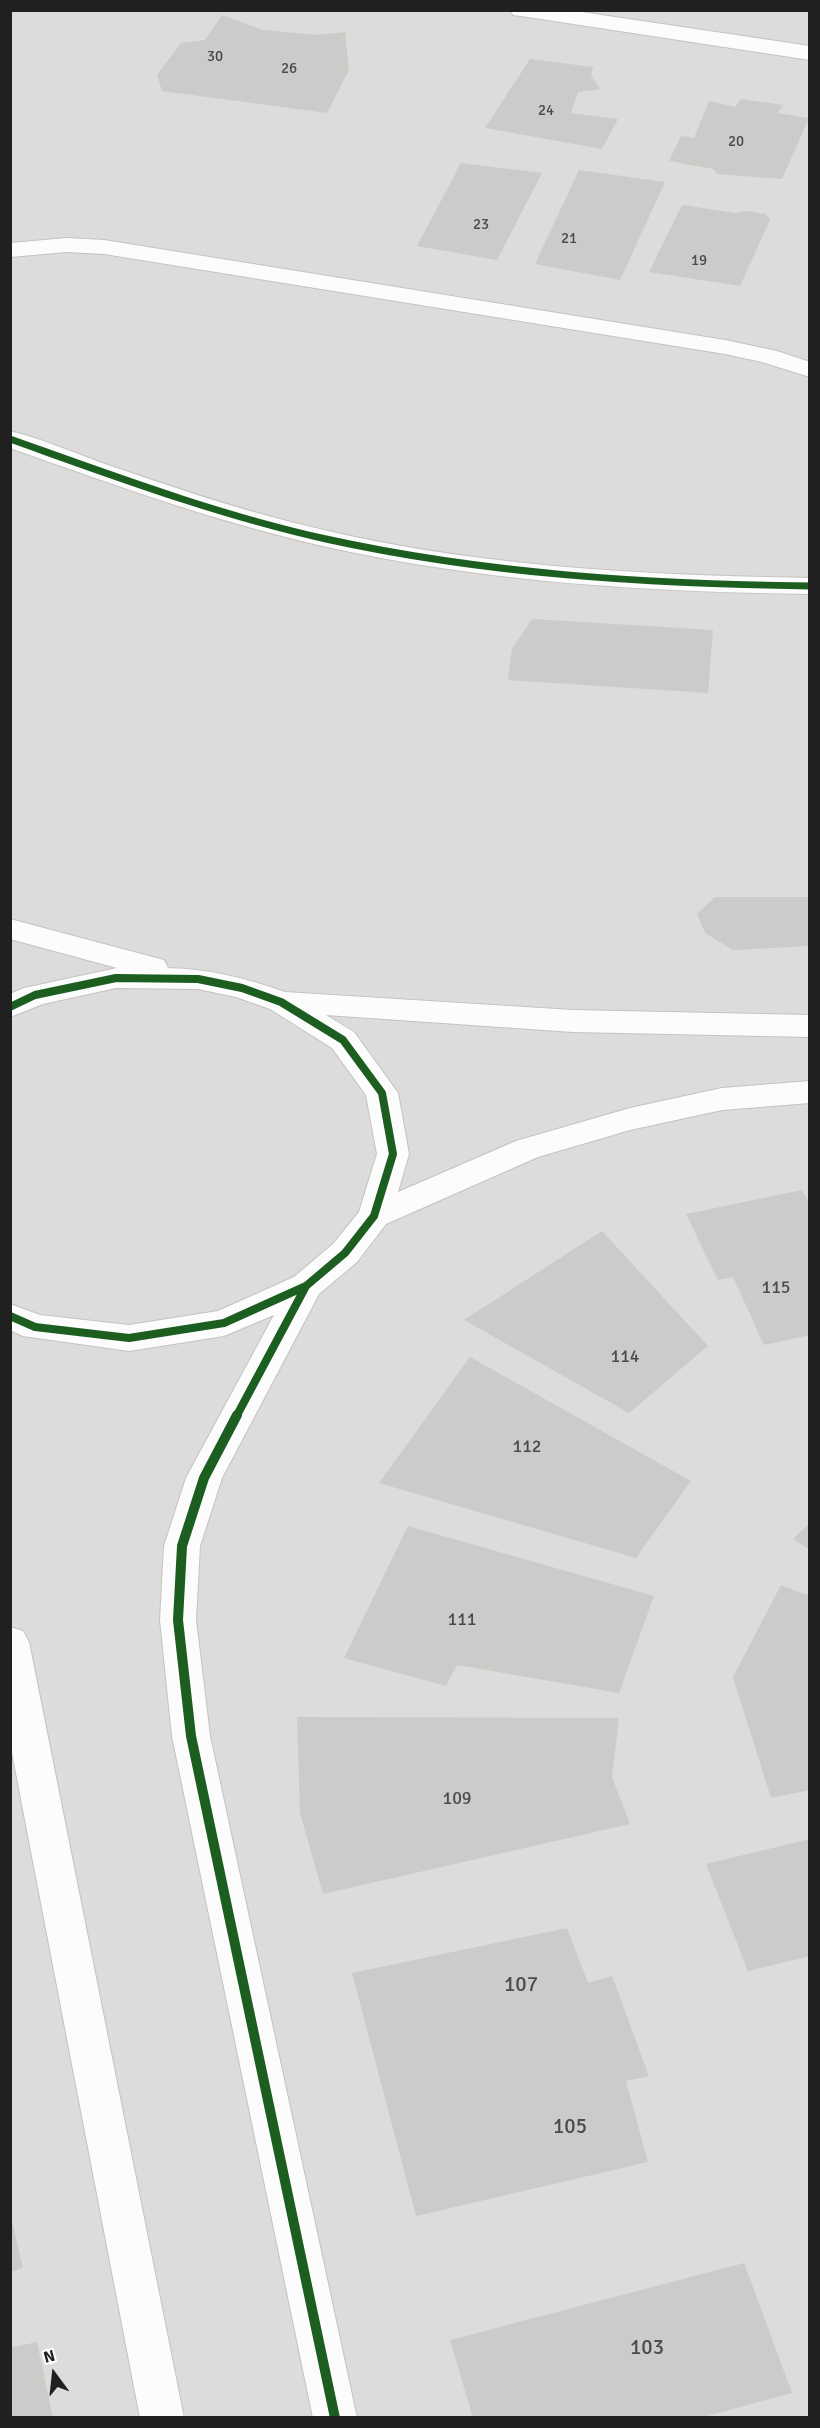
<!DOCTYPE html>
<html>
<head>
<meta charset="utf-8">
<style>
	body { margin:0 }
	#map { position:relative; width:820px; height:2428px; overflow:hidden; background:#eeede9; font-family:Signika,sans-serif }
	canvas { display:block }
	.frame { position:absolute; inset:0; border:12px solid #202020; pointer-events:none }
	.north { position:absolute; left:24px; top:2344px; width:60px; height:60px; -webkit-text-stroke:4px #fff; paint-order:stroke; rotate:345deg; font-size:16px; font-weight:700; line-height:24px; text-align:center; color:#202020 }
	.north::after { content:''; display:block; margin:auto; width:21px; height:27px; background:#202020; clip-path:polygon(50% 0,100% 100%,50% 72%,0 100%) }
</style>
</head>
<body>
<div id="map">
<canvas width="820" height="2428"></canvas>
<div class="frame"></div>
<div class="north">N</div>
</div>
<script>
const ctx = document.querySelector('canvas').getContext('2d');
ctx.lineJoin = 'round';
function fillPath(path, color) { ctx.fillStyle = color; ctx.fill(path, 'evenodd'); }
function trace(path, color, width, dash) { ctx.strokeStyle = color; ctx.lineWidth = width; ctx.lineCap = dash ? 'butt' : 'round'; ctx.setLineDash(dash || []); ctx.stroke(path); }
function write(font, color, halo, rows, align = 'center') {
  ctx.font = font + ' Signika,sans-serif'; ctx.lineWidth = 4.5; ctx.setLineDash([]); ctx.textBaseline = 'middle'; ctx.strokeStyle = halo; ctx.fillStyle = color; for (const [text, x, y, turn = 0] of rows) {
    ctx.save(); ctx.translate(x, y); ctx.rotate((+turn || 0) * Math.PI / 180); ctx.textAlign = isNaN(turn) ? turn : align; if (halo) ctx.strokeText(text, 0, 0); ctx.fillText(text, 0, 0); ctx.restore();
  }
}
fillPath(new Path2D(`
	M11,11H809V2417H11Z`), '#dddcda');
fillPath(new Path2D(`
	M222,15L263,30L318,35L345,32L349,70L327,113L162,91L157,75L181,43L205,40Z
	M530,59L593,67L591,76L600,89L578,92L571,113L618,119L602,149L485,128Z
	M741,99L783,105L777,113L809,118L782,179L717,174L713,169L669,161L681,136L694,138L709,101L735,107Z
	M461,163L542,173L497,260L417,246Z
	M579,170L665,182L620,280L535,264Z
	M682,205L736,213L747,211L765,214L770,220L740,286L649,272Z
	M532,619L713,630L708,693L508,680L512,649Z
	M715,897H810V946L733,950L705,933L697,914Z
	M802,1190L810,1204V1335L764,1345L733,1277L718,1280L686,1214Z
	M602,1231L708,1346L629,1413L464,1320Z
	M470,1357L691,1481L636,1558L379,1483Z
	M810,1523V1550L793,1539Z
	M408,1526L654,1596L619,1693L457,1665L446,1686L344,1658Z
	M781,1585L810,1596V1790L771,1798L733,1677Z
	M297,1717L619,1718L612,1777L630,1824L323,1894L300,1813Z
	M810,1839V1956L748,1971L706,1864Z
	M567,1928L588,1983L612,1976L649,2076L626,2081L648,2162L416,2216L352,1973Z
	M10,2213L23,2268L10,2272Z
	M744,2263L792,2393L700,2418H473L450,2340Z
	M37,2342L53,2418H10V2348Z`), '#cccbc9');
const minor = new Path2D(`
	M67,238L104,240L725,340L777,351L810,362V377L762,362L725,354L104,254L67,252L10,257V243Z
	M10,431C43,439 74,453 105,464C166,485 228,506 291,522C460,566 636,575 810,578V594C648,592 485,582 327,547C219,523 115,485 10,448Z`);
const tertiary = new Path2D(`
	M511,10H568L810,46V60L521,16L513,15Z
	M10,919L164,960L168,968C209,969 246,978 285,992L573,1010L810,1015V1037L573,1032L326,1015L354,1032L398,1093L409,1154L398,1192L516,1141L630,1108L722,1088L810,1081V1103L722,1110L630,1130L538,1157L386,1224L357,1262L319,1294L222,1478L200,1546L196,1620L210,1736L357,2418H313L172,1736L160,1620L164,1546L186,1478L274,1315L224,1336L129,1351L23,1336L10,1330V1304L40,1315L129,1325L218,1311L294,1277L333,1244L359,1212L377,1154L366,1095L332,1048L270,1009L236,997L198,989L116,988L43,1004L10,1017V994L24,988L117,968L10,939Z
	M10,1627L23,1631L29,1642L184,2418H140L10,1742Z`);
trace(minor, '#c4c3c1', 2);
trace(tertiary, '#c4c3c1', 2);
fillPath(minor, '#fcfcfc');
fillPath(tertiary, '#fcfcfc');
trace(new Path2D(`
	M10,439C114,476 218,515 326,539C485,574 648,584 810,586`), '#1b5e20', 7);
trace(new Path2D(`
	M10,1007L35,995L116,978L198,979L242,988L281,1002L343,1040L382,1093L393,1154L374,1216L345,1253L306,1286L224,1323L129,1338L35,1327L10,1316
	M236,1417L306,1286`), '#1b5e20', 8);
trace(new Path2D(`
	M237,1415L204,1478L182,1546L178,1620L191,1736L335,2418`), '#1b5e20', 10);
write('15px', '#4b4b4a', null, [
	["30",215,57],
	["26",289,69],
	["24",546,111],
	["20",736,142],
	["23",481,225],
	["21",569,239],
	["19",699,261]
]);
write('18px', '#4b4b4a', null, [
	["115",776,1288],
	["114",625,1357],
	["112",527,1447],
	["111",462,1620],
	["109",457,1799]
]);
write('21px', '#4b4b4a', null, [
	["107",521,1985],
	["105",570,2127],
	["103",647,2348]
]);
</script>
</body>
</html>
